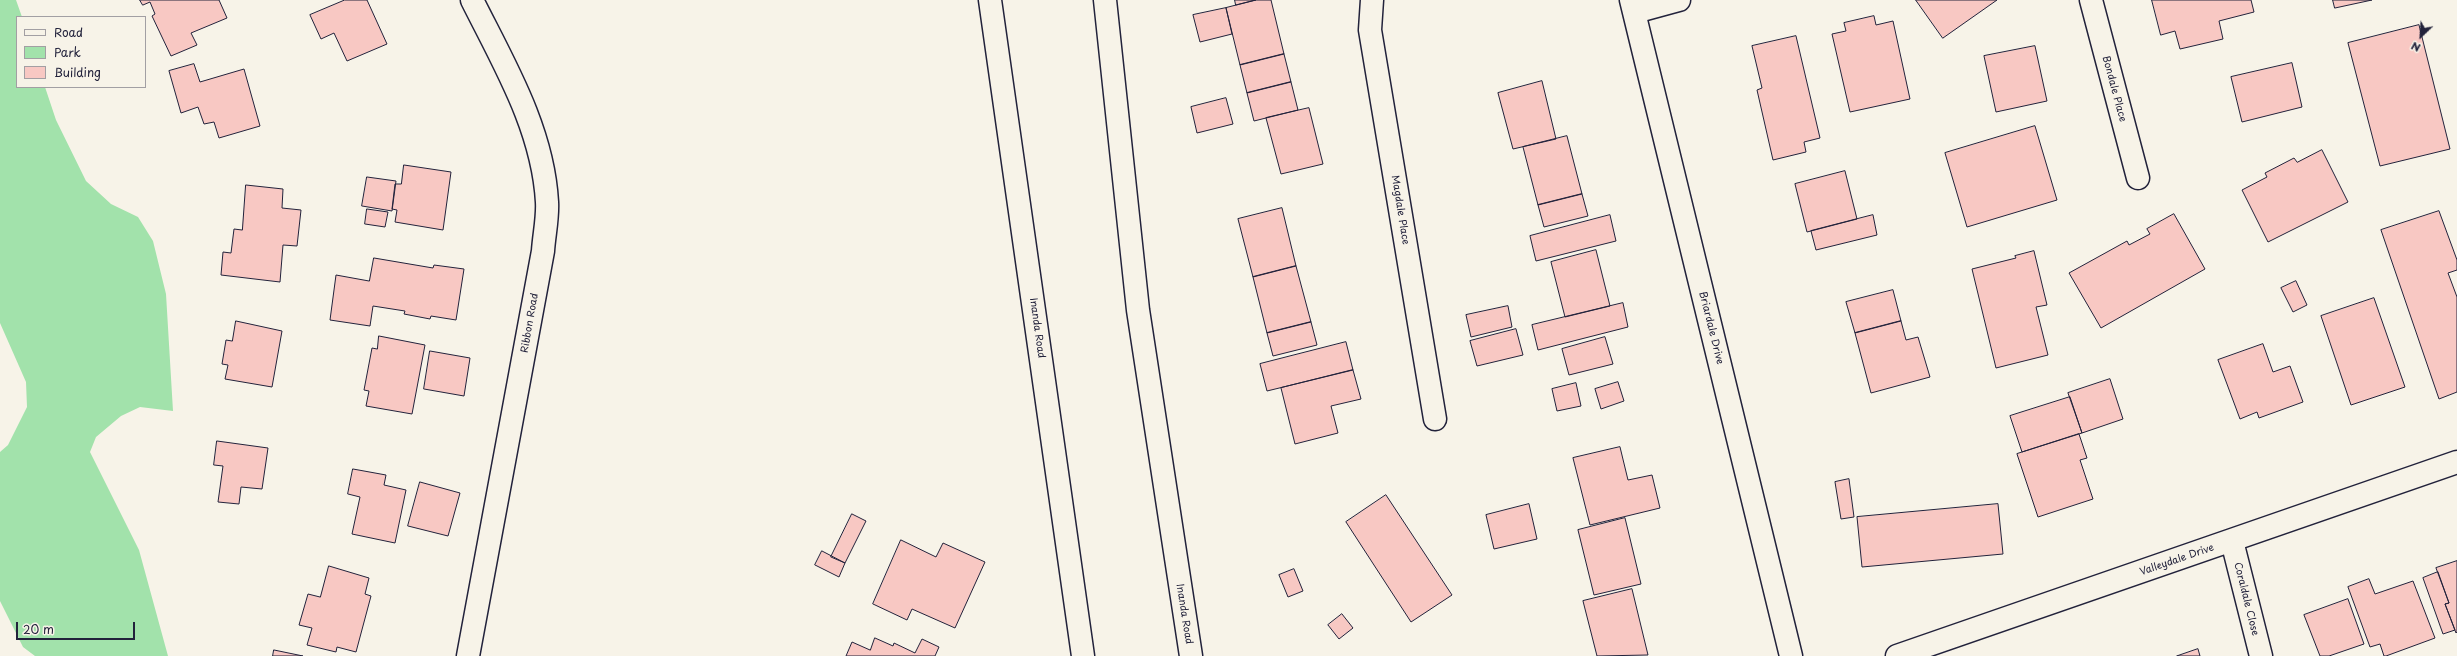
<!DOCTYPE html>
<html>
<head>
<meta charset="utf-8">
<style>
	body { margin:0 }
	#map { position:relative; width:2457px; height:656px; overflow:hidden; background:#f7f3e8; font-family:"Playpen Sans",sans-serif }
	canvas { display:block }
	.legend { position:absolute; left:16px; top:16px; width:130px; height:72px; box-sizing:border-box; background:#f7f3e8; border:1px solid #a29fa3; margin:0; padding:5px 7px; list-style:none; font-size:12px; color:#22223b }
	.legend li { display:flex; align-items:center; gap:8px; height:20px }
	.legend b { width:20px; border:1px solid #a29fa3 }
	.north { position:absolute; left:2401px; top:16px; width:40px; height:40px; -webkit-text-stroke:3px #f7f3e8; paint-order:stroke; rotate:205deg; font-size:11px; font-weight:700; line-height:16px; text-align:center; color:#22223b }
	.north::after { content:''; display:block; margin:auto; width:14px; height:18px; background:#22223b; clip-path:polygon(50% 0,100% 100%,50% 72%,0 100%) }
	.scale { position:absolute; left:16px; top:622px; width:119px; height:18px; box-sizing:border-box; border:2px solid #22223b; border-top:0; padding-left:5px; font-size:12px; line-height:14px; white-space:nowrap; color:#22223b; -webkit-text-stroke:3px #f7f3e8; paint-order:stroke }
</style>
</head>
<body>
<div id="map">
<canvas width="2457" height="656"></canvas>
<ul class="legend">
<li><b style="height:5px;background:#f7f3e8"></b>Road</li>
<li><b style="height:11px;background:#a2e2ab"></b>Park</li>
<li><b style="height:11px;background:#f8c8c3"></b>Building</li>
</ul>
<div class="north">N</div>
<div class="scale">20 m</div>
</div>
<script>
const ctx = document.querySelector('canvas').getContext('2d');
ctx.lineJoin = 'round';
function fillPath(path, color) { ctx.fillStyle = color; ctx.fill(path, 'evenodd'); }
function trace(path, color, width, dash) { ctx.strokeStyle = color; ctx.lineWidth = width; ctx.lineCap = dash ? 'butt' : 'round'; ctx.setLineDash(dash || []); ctx.stroke(path); }
function write(font, color, halo, rows, align = 'center') {
  ctx.font = font + ' "Playpen Sans",sans-serif'; ctx.lineWidth = 3; ctx.setLineDash([]); ctx.textBaseline = 'middle'; ctx.strokeStyle = halo; ctx.fillStyle = color; for (const [text, x, y, turn = 0] of rows) {
    ctx.save(); ctx.translate(x, y); ctx.rotate((+turn || 0) * Math.PI / 180); ctx.textAlign = isNaN(turn) ? turn : align; if (halo) ctx.strokeText(text, 0, 0); ctx.fillText(text, 0, 0); ctx.restore();
  }
}
fillPath(new Path2D(`
	M0,0H16L22,17H17V87H45L56,120L86,181L111,204L138,217L153,241L166,294L173,411L140,407L121,416L96,437L90,452L139,550L168,656H35L23,647L0,601V452L8,445L27,407L26,382L0,323Z`), '#a2e2ab');
const building = new Path2D(`
	M140,0H219L227,18L191,33L197,45L171,56L152,16L155,14L150,2L143,5Z
	M345,0H367L387,44L347,61L334,33L321,39L310,15Z
	M1235,0H1256L1236,5Z
	M1256,0H1271L1284,54L1240,65L1226,8Z
	M1916,0H1997L1943,38Z
	M2152,0H2251L2254,12L2219,21L2223,39L2180,49L2175,31L2161,35Z
	M2333,0H2372L2335,8Z
	M1226,8L1232,34L1200,42L1193,15Z
	M1874,16L1876,25L1893,21L1910,99L1850,112L1832,34L1846,31L1844,23Z
	M2419,25L2450,149L2380,166L2348,43Z
	M1796,36L1820,138L1804,142L1806,152L1773,160L1757,90L1762,88L1752,46Z
	M2035,46L2047,101L1996,112L1984,56Z
	M1284,54L1291,82L1247,93L1240,65Z
	M2292,63L2302,107L2242,122L2231,77Z
	M194,64L200,82L244,69L260,126L219,138L214,122L204,124L198,107L181,113L169,71Z
	M1542,81L1556,139L1513,149L1498,93Z
	M1291,82L1298,110L1254,121L1247,93Z
	M1226,98L1233,124L1197,133L1191,107Z
	M1309,108L1323,164L1281,174L1266,118Z
	M2035,126L2057,200L1967,227L1945,153Z
	M1567,136L1582,194L1538,205L1523,147Z
	M2322,150L2348,202L2268,242L2242,190L2267,177L2265,173L2294,158L2297,162Z
	M404,165L451,172L443,230L395,222L397,210L392,209L395,184H401Z
	M1845,171L1857,219L1807,232L1795,184Z
	M367,177L396,181L392,211L362,206Z
	M246,185L283,189L282,208L301,210L297,246L283,245L280,282L221,275L223,252L231,253L234,229L242,230Z
	M1582,194L1588,216L1544,227L1538,205Z
	M1282,208L1296,266L1253,277L1238,219Z
	M367,209L388,212L385,227L365,224Z
	M2439,211L2457,260V270L2448,273L2457,297V392L2439,399L2381,230Z
	M2174,214L2205,269L2101,328L2069,273L2127,241L2129,245L2150,234L2147,229Z
	M1610,215L1616,241L1536,261L1530,236Z
	M1873,215L1877,235L1816,250L1811,231Z
	M1596,250L1610,306L1565,317L1551,262Z
	M2034,251L2047,305L2036,307L2048,355L1996,368L1972,269L2016,258L2015,256Z
	M374,258L433,268L434,265L464,269L456,320L431,316L430,319L404,314L405,311L373,306L370,326L330,320L336,275L369,281Z
	M1296,266L1311,322L1267,333L1253,277Z
	M2296,281L2307,305L2293,312L2281,288Z
	M1893,290L1901,321L1855,333L1846,302Z
	M2374,298L2405,387L2351,405L2321,316Z
	M1623,303L1628,327L1538,350L1532,325Z
	M1508,306L1512,327L1471,337L1466,315Z
	M236,321L282,331L272,387L225,379L228,365L222,364L226,340L232,341Z
	M1901,321L1906,340L1918,337L1930,377L1871,393L1855,333Z
	M1311,322L1317,345L1273,356L1267,333Z
	M1516,329L1523,355L1477,366L1470,341Z
	M379,336L425,345L412,414L366,406L369,391L364,390L372,348L377,349Z
	M1605,337L1613,364L1569,375L1562,349Z
	M1346,342L1353,370L1267,391L1260,364Z
	M2263,344L2273,372L2290,366L2303,402L2259,418L2257,412L2240,419L2218,360Z
	M430,351L470,358L464,396L424,389Z
	M1353,370L1361,399L1331,406L1338,433L1295,444L1281,388Z
	M2110,379L2123,419L2082,433L2068,393Z
	M1618,382L1624,401L1601,409L1595,389Z
	M1576,383L1581,406L1557,411L1552,389Z
	M2070,397L2082,433L2022,452L2010,416Z
	M2079,434L2087,458L2080,460L2093,499L2038,517L2017,454Z
	M217,441L268,448L262,489L241,487L239,504L218,502L223,466L214,465Z
	M1620,447L1628,480L1652,475L1660,508L1590,525L1573,458Z
	M353,469L386,475L384,485L406,490L395,543L352,534L360,497L348,494Z
	M1849,479L1854,517L1841,519L1835,482Z
	M420,482L460,493L448,536L408,526Z
	M1386,495L1452,595L1411,622L1346,522Z
	M1529,504L1537,539L1494,549L1486,515Z
	M1998,504L2003,554L1862,567L1857,517Z
	M852,514L866,521L845,563L831,557Z
	M1625,518L1641,584L1594,595L1578,530Z
	M901,540L936,557L943,543L985,562L955,628L912,609L907,620L873,604Z
	M822,551L845,563L839,577L815,565Z
	M2457,561V632L2456,633L2445,604L2449,603L2436,568Z
	M329,566L369,578L365,594L371,596L356,652L337,647L336,652L307,645L312,628L299,625L308,594L320,597Z
	M1294,569L1303,591L1288,597L1279,575Z
	M2438,572L2449,603L2445,604L2455,630L2443,634L2423,578Z
	M2369,579L2375,594L2413,581L2435,638L2386,656H2384L2380,644L2370,647L2348,587Z
	M1632,589L1648,655L1597,656L1583,601Z
	M2348,599L2364,644L2329,656H2320L2304,615Z
	M1342,614L1353,628L1339,639L1328,625Z
	M875,638L893,646L894,643L915,653L922,639L939,647L935,656H846L852,642L870,650Z
	M2198,649L2200,656H2177Z
	M274,650L303,656H273Z`);
fillPath(building, '#f8c8c3');
trace(building, '#22223b', 1);
const street = new Path2D(`
	M1372,0L1370,30L1435,419
	M2091,0L2138,178
	M1635,12L1679,0
	M2232,541L2261,656
	M468,656L543,251C544,235 548,218 547,202C543,129 504,64 472,0
	M1897,656L2457,462`);
const secondary = new Path2D(`
	M990,0L1083,656
	M1105,0L1138,310L1191,656
	M1631,0L1791,656`);
trace(street, '#22223b', 25);
trace(secondary, '#22223b', 25);
trace(street, '#f7f3e8', 22);
trace(secondary, '#f7f3e8', 22);
write('10px', '#22223b', '#f7f3e8', [
	["Bondale Place",2114,89,75],
	["Magdale Place",1400,210,81],
	["Ribbon Road",530,323,-80],
	["Inanda Road",1037,328,82],
	["Briardale Drive",1711,328,76],
	["Valleydale Drive",2177,560,-19],
	["Coraldale Close",2246,599,76],
	["Inanda Road",1184,614,81]
]);
</script>
</body>
</html>
